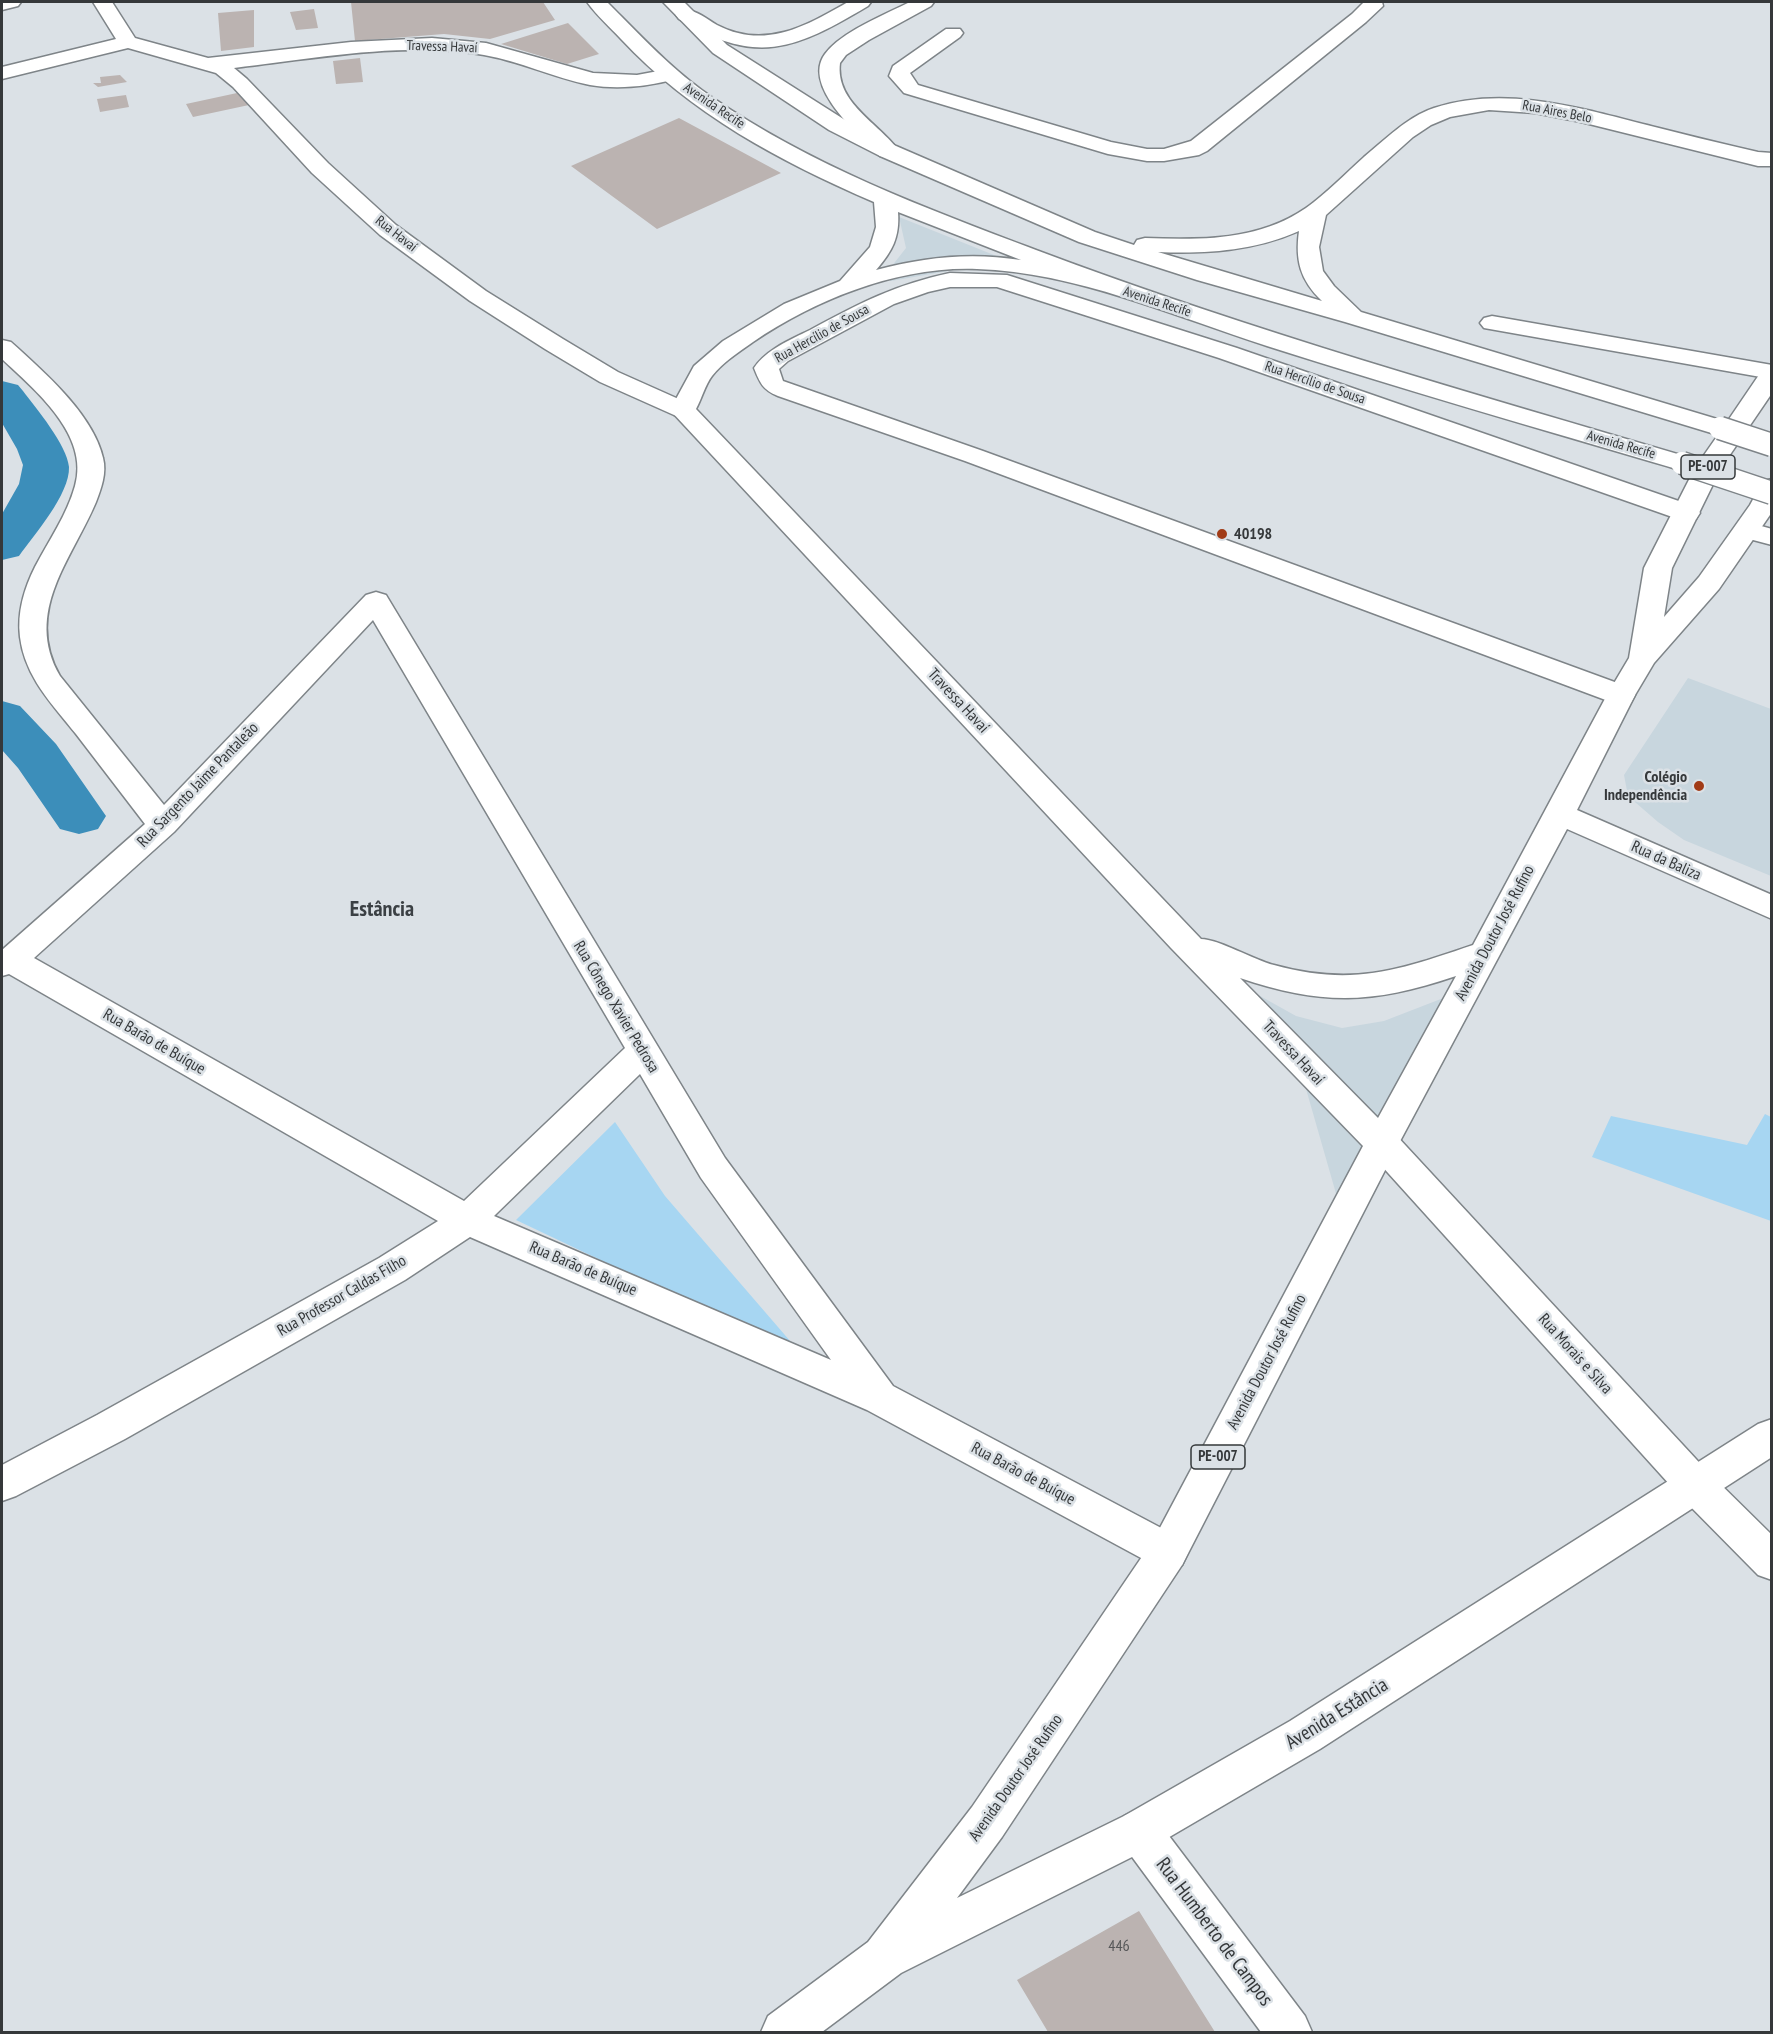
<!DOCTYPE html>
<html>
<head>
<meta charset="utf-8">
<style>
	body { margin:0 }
	#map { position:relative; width:1773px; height:2034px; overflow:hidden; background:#dbe1e6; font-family:"PT Sans Narrow",sans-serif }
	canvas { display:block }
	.frame { position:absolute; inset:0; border:3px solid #35383a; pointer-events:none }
</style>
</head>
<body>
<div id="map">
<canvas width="1773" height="2034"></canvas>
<div class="frame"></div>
</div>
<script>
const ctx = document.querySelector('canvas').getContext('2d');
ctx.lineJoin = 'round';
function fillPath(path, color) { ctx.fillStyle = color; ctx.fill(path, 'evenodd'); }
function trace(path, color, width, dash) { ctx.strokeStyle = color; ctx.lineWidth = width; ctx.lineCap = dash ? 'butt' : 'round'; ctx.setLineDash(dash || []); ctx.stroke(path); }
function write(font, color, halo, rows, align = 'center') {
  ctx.font = font + ' "PT Sans Narrow",sans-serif'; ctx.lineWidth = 5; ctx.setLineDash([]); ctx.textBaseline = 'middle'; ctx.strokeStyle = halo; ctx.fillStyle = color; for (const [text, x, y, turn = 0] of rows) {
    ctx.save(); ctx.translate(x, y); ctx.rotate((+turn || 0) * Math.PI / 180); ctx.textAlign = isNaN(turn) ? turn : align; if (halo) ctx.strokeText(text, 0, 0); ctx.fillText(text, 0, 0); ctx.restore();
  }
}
fillPath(new Path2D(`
	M899,217L974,247L1056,280L982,265L891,281L884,276L906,248Z
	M1688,678L1771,709V876L1684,840L1658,822L1628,796L1624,775Z
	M1244,987L1296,1016L1342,1028L1384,1021L1446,997L1339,1204L1296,1054Z`), '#c8d6de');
fillPath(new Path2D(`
	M1765,1114L1771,1117V1221L1592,1157L1611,1116L1747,1145Z
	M615,1122L665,1196L803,1356L516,1220Z`), '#a7d6f2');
fillPath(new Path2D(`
	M2,381L18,385L23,391C36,408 67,445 69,467C70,494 34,535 19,556L2,560V514L19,484L23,465L17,449L2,423Z
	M2,701L20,706L56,744L106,816L98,829L79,834L60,829L18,768L2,750Z`), '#3c8eba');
fillPath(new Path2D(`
	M351,2H543L555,20L490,39L444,34L355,41Z
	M314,9L318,28L296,30L290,12Z
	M254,10V47L221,51L218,13Z
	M568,23L599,54L567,64L501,44Z
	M360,58L363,82L336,84L333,61Z
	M120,75L127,82L98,87L93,83H101L100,77Z
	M237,93L249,105L193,117L186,104Z
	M126,95L129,107L100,112L97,99Z
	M679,118L781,173L657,229L571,166Z
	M1139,1911L1215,2032H1048L1017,1980Z`), '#bbb3b1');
const minor = new Path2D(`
	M2,2H21L18,6L2,10Z
	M93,2H112L135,38L208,58L351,42L432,38L486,43L593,73L637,75L669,69L676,71L679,75L676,79C649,86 619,90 590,85C554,78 520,61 484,55C407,41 312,59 234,68L247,79L328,163L396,225L486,291L563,339L618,372L692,405L696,410L692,415L683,418L674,415L600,382L545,349L470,301L380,235L312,173L233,87L216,73L128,48L2,79V67L116,39Z
	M848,2H871L868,6C794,50 757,66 679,19L676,15L679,11C694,7 705,18 717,25C765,50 806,26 848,2Z
	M910,2H934L931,6L869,40L846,55L840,63C835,103 879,123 899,151L896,156L888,157L880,156C860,136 801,86 825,54C841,32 886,14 910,2Z
	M1364,2H1382L1383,6L1366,22L1207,151L1199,155L1164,161H1147L1108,154L904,93L889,76L893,66L946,29H960L963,33L960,37L910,73L918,85L1111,142L1147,149H1164L1191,141L1352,14Z
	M950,273L1007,275L1237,348L1696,507L1700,513L1696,519L1687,521L1678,519L1219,358L997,287H950L928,292L894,304L788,361L779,369L783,381L983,451L1631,688L1635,695L1631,702L1621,704L1611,702L965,461L778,396C763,390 760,383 754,368C767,349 790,340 810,330C860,303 894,285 950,273Z
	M1492,316L1772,365V379L1484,328L1480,323L1484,318Z
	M2,340L11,342C43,371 93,414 103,458C107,473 101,489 96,502C72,559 23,612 60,676L164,805L366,595L376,592L386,595L725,1158L893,1386L1182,1539L1188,1552L1182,1565L1168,1570L1154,1565L867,1410L470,1237L405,1280L125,1439L16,1496L2,1501V1465L97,1415L379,1258L438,1221L9,974L2,976V950L145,824C122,794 99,764 76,734C52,704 25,677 20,637C17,612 24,589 35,567C49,540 67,515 75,486C90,435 35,390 2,359ZM373,620L625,1048L464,1201L34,958L174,832ZM640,1074L701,1178L831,1360L494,1216Z
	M1747,522L1772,529V545L1738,536L1734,530L1738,524Z
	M1382,1129L1394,1133L1708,1472L1772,1535V1580L1758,1575L1680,1496L1370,1153L1365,1143L1370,1133Z
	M1139,1809L1154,1816L1305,2016L1312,2032H1261L1124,1846L1117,1831L1124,1816Z`);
const major = new Path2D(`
	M587,2H607C641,36 673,71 713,98C812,166 925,208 1036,250C1251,331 1471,393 1691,458L1695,463L1691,468L1682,471L1673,468C1537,428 1402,389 1267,346C1174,316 1075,272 977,269C899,266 816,299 753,342C739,352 723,362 712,376C705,385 702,398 696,409L1201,939C1218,939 1254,960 1274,965C1353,987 1399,970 1473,945L1607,695L1629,658L1644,568L1695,468L1718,435L1345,322L1197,280L1079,242L880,156L829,130L713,53L663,2H684L727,45L845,120L896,146L1095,232L1134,245L1137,240L1145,238C1201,240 1258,241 1306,208C1327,193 1345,174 1364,157C1386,139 1407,117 1434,108C1502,86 1573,106 1639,123C1679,133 1718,143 1758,152L1772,153V166H1758L1581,122L1535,113L1489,110L1450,117L1431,125L1413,137L1326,215L1319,247L1323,271L1334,286L1361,312L1727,422L1763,369L1772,367V393L1721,468L1672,568L1664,617L1699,577L1750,505L1763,481L1772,479V512L1719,589L1654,663L1635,695L1577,810L1772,895V919L1567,829L1398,1145L1182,1565L1002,1837L957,1898L1124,1816L1290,1721L1758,1424L1772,1419V1457L1320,1749L1154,1846L901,1973L822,2032H761L768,2016L868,1942L972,1807L1154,1539L1363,1146L1171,948L670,410L694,366L723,341L784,304L840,281L870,247L876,227L874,202C781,162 691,114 621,39C610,27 597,16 587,2ZM898,212L1021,260C971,252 924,257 876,270C892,252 900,237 898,212ZM1299,231C1295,260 1300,280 1322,301L1158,252C1206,254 1254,251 1299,231ZM1456,976L1378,1118L1240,978C1322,1006 1374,1004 1456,976Z`);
trace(minor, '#7e8488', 3);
trace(major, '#7e8488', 3);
fillPath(minor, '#fff');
fillPath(major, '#fff');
const majorBridge = new Path2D(`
	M1720,428L1772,445
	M1682,463L1772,493`);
trace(majorBridge, '#7e8488', 25, []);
trace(majorBridge, '#fff', 22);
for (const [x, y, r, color] of [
	[1222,534,6,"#a13b16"],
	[1699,786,6,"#a13b16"]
]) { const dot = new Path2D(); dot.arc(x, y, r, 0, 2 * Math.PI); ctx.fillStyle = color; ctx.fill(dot); trace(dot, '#dbe1e6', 2); }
write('14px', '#35383a', '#dbe1e6', [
	["Travessa Havaí",442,47,2],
	["Avenida Recife",714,106,34],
	["Rua Aires Belo",1557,112,11],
	["Rua Havaí",396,234,38],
	["Avenida Recife",1157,302,18],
	["Rua Hercílio de Sousa",822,334,-29],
	["Rua Hercílio de Sousa",1315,383,19],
	["Avenida Recife",1621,445,16]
]);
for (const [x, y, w] of [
	[1708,467,54],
	[1218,1457,54]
]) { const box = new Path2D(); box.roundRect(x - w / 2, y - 12, w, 24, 4.5); ctx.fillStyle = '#dbe1e6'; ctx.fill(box); trace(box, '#35383a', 1.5); }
write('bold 15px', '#35383a', null, [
	["PE-007",1708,467],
	["PE-007",1218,1457]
]);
write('bold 16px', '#35383a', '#dbe1e6', [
	["40198",1234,534],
	["Colégio",1687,777,"right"],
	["Independência",1687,795,"right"]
], 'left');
write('16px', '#35383a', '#dbe1e6', [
	["Travessa Havaí",958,701,47],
	["Rua Sargento Jaime Pantaleão",198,785,-46],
	["Rua da Baliza",1666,861,24],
	["Avenida Doutor José Rufino",1495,933,-62],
	["Rua Cônego Xavier Pedrosa",616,1007,59],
	["Rua Barão de Buíque",154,1042,30],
	["Travessa Havaí",1293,1053,47],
	["Rua Barão de Buíque",583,1269,23],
	["Rua Professor Caldas Filho",342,1296,-30],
	["Rua Morais e Silva",1575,1354,48],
	["Avenida Doutor José Rufino",1267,1362,-62],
	["Rua Barão de Buíque",1023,1474,28],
	["Avenida Doutor José Rufino",1016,1778,-55]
]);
write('16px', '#565758', null, [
	["446",1119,1946]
]);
write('20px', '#35383a', '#dbe1e6', [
	["Avenida Estância",1337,1714,-32],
	["Rua Humberto de Campos",1214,1932,53]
]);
write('bold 22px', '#3b4044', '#dbe1e6', [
	["Estância",382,910]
]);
</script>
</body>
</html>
